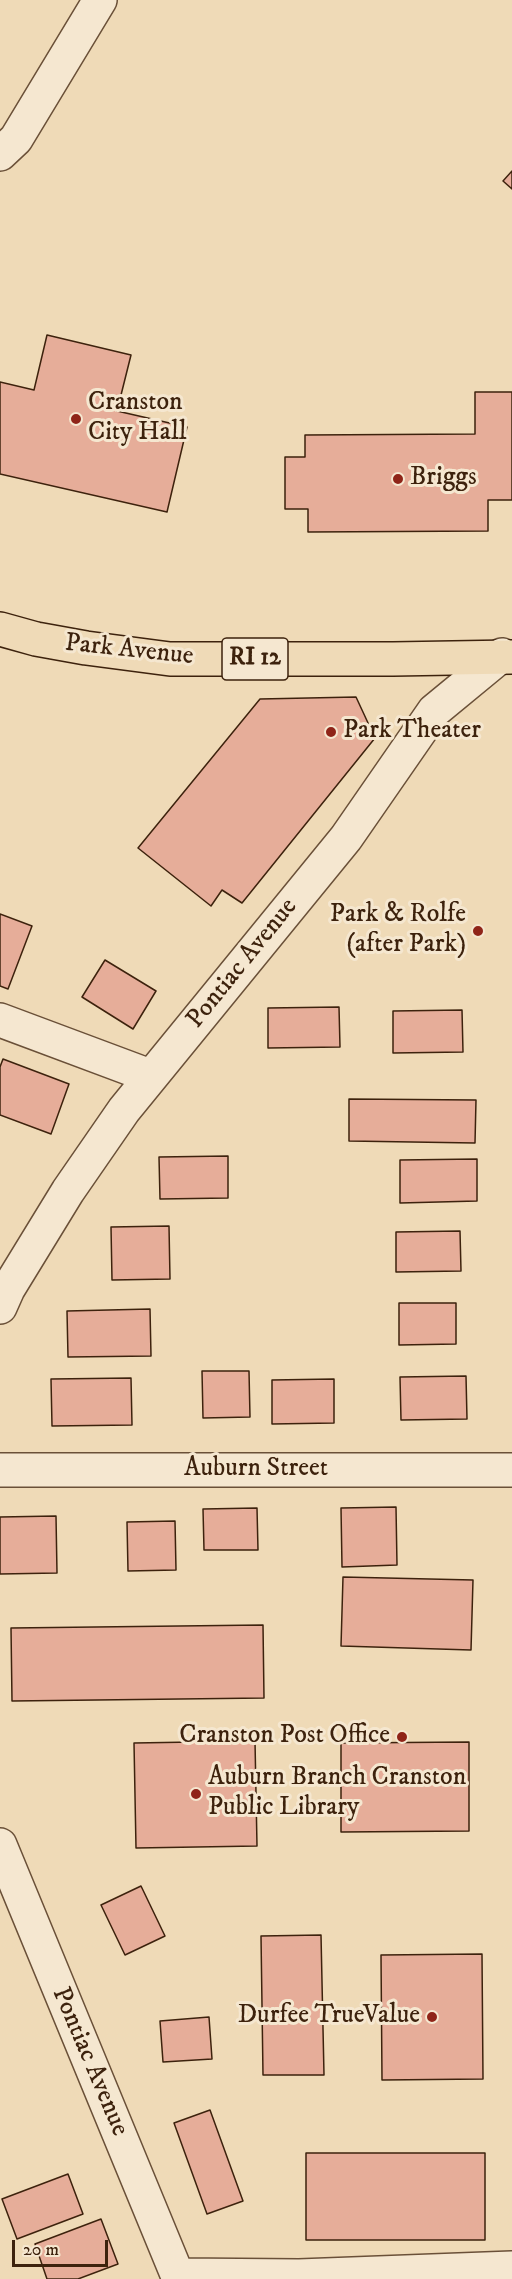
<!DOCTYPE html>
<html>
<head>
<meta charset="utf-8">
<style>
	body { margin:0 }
	#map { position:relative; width:512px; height:2279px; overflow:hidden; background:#efdab7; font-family:"IM FELL DW Pica",serif }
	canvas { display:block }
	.scale { position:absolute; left:12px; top:2240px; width:96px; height:27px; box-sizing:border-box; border:3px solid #3d220d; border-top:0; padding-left:8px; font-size:18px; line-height:21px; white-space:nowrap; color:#3d220d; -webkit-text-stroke:4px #f5e7d0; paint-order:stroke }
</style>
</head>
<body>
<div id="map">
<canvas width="512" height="2279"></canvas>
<div class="scale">20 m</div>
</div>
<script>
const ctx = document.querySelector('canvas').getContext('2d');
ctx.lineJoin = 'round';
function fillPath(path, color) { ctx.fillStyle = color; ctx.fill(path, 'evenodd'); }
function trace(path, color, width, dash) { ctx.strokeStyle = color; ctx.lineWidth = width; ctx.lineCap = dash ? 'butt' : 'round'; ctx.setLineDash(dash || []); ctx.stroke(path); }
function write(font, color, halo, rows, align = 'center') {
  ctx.font = font + ' "IM FELL DW Pica",serif'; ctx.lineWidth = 6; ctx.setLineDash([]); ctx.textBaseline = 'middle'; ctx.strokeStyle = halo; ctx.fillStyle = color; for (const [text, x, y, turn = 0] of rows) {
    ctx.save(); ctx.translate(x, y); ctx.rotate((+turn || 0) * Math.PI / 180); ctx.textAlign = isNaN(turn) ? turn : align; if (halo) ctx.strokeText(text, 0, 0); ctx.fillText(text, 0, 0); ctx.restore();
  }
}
const building = new Path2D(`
	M512,171V189L503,181Z
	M47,335L131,355L117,411L187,427L167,512L0,474V382L34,390Z
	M475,392H512V500H488V531L308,532V509H285V457H305V435L475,434Z
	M356,697L375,738L242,903L222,890L211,906L138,848L260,699Z
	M0,914L32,926L8,989L0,986Z
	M105,960L156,991L133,1029L82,997Z
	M339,1007L340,1047L268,1048V1008Z
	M462,1010L463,1052L393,1053V1011Z
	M3,1059L69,1084L51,1134L0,1115V1067Z
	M349,1099L476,1100L475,1143L349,1141Z
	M228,1156V1198L160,1199L159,1157Z
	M477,1159V1201L400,1203V1160Z
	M169,1226L170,1279L112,1280L111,1227Z
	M460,1231L461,1271L396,1272V1232Z
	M399,1303H456V1344L399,1345Z
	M150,1309L151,1356L68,1357L67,1311Z
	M202,1371H249L250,1417L203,1418Z
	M466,1376L467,1419L401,1420L400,1377Z
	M131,1378L132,1425L52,1426L51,1379Z
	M334,1379V1423L272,1424V1380Z
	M396,1507L397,1565L342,1567L341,1508Z
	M257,1508L258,1550H204L203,1509Z
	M56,1516L57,1573L0,1574V1517Z
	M175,1521L176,1570L128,1571L127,1522Z
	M343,1577L473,1580L471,1650L341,1646Z
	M263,1625L264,1698L12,1701L11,1628Z
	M255,1741L257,1846L136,1848L134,1743Z
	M469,1742V1831L341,1832V1743Z
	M141,1886L165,1936L125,1955L101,1905Z
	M321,1935L324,2075H263L261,1936Z
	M482,1954L483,2079L382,2080L381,1955Z
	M209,2017L212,2059L163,2062L160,2021Z
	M210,2110L243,2201L207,2214L174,2123Z
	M306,2153H485V2240H306Z
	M68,2174L83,2214L17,2239L2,2199Z
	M101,2219L118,2264L78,2279H47L35,2244Z`);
fillPath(building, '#e6ad99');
trace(building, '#3d220d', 1.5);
const minor = new Path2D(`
	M0,154L16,139L100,0
	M0,1020L150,1076
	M0,1307L8,1289L68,1191L124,1110L346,838L434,711L502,655
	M0,1470H512
	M0,1845L179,2279
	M178,2275L299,2276L512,2268`);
const major = new Path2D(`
	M0,629L36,639L86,648L170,659H393L512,657`);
trace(minor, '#6a5038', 36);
trace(major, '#3d220d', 36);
trace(minor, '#f5e7d0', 33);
trace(major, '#efdab7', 33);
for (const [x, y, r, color] of [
	[76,419,6,"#8f2418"],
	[398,479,6,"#8f2418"],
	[331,732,6,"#8f2418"],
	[478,931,6,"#8f2418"],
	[402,1737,6,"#8f2418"],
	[196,1794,6,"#8f2418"],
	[432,2017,6,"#8f2418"]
]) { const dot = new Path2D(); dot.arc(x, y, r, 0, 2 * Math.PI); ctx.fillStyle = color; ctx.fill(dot); trace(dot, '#f5e7d0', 2); }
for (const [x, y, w] of [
	[255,659,66]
]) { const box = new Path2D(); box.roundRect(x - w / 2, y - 21, w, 42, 4.5); ctx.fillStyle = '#f5e7d0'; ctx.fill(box); trace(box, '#3d220d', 1.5); }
write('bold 24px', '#3d220d', null, [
	["RI 12",255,659]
]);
write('26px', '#3d220d', '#f5e7d0', [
	["Cranston",88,404],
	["City Hall",88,434],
	["Briggs",410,479],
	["Park Theater",343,732],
	["Park & Rolfe",466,916,"right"],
	["(after Park)",466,946,"right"],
	["Cranston Post Office",390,1737,"right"],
	["Auburn Branch Cranston",208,1779],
	["Public Library",208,1809],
	["Durfee TrueValue",420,2017,"right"]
], 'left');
write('26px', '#3d220d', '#f5e7d0', [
	["Park Avenue",129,651,6],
	["Pontiac Avenue",243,964,-51],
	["Auburn Street",256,1470],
	["Pontiac Avenue",89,2062,67]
]);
</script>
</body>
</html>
